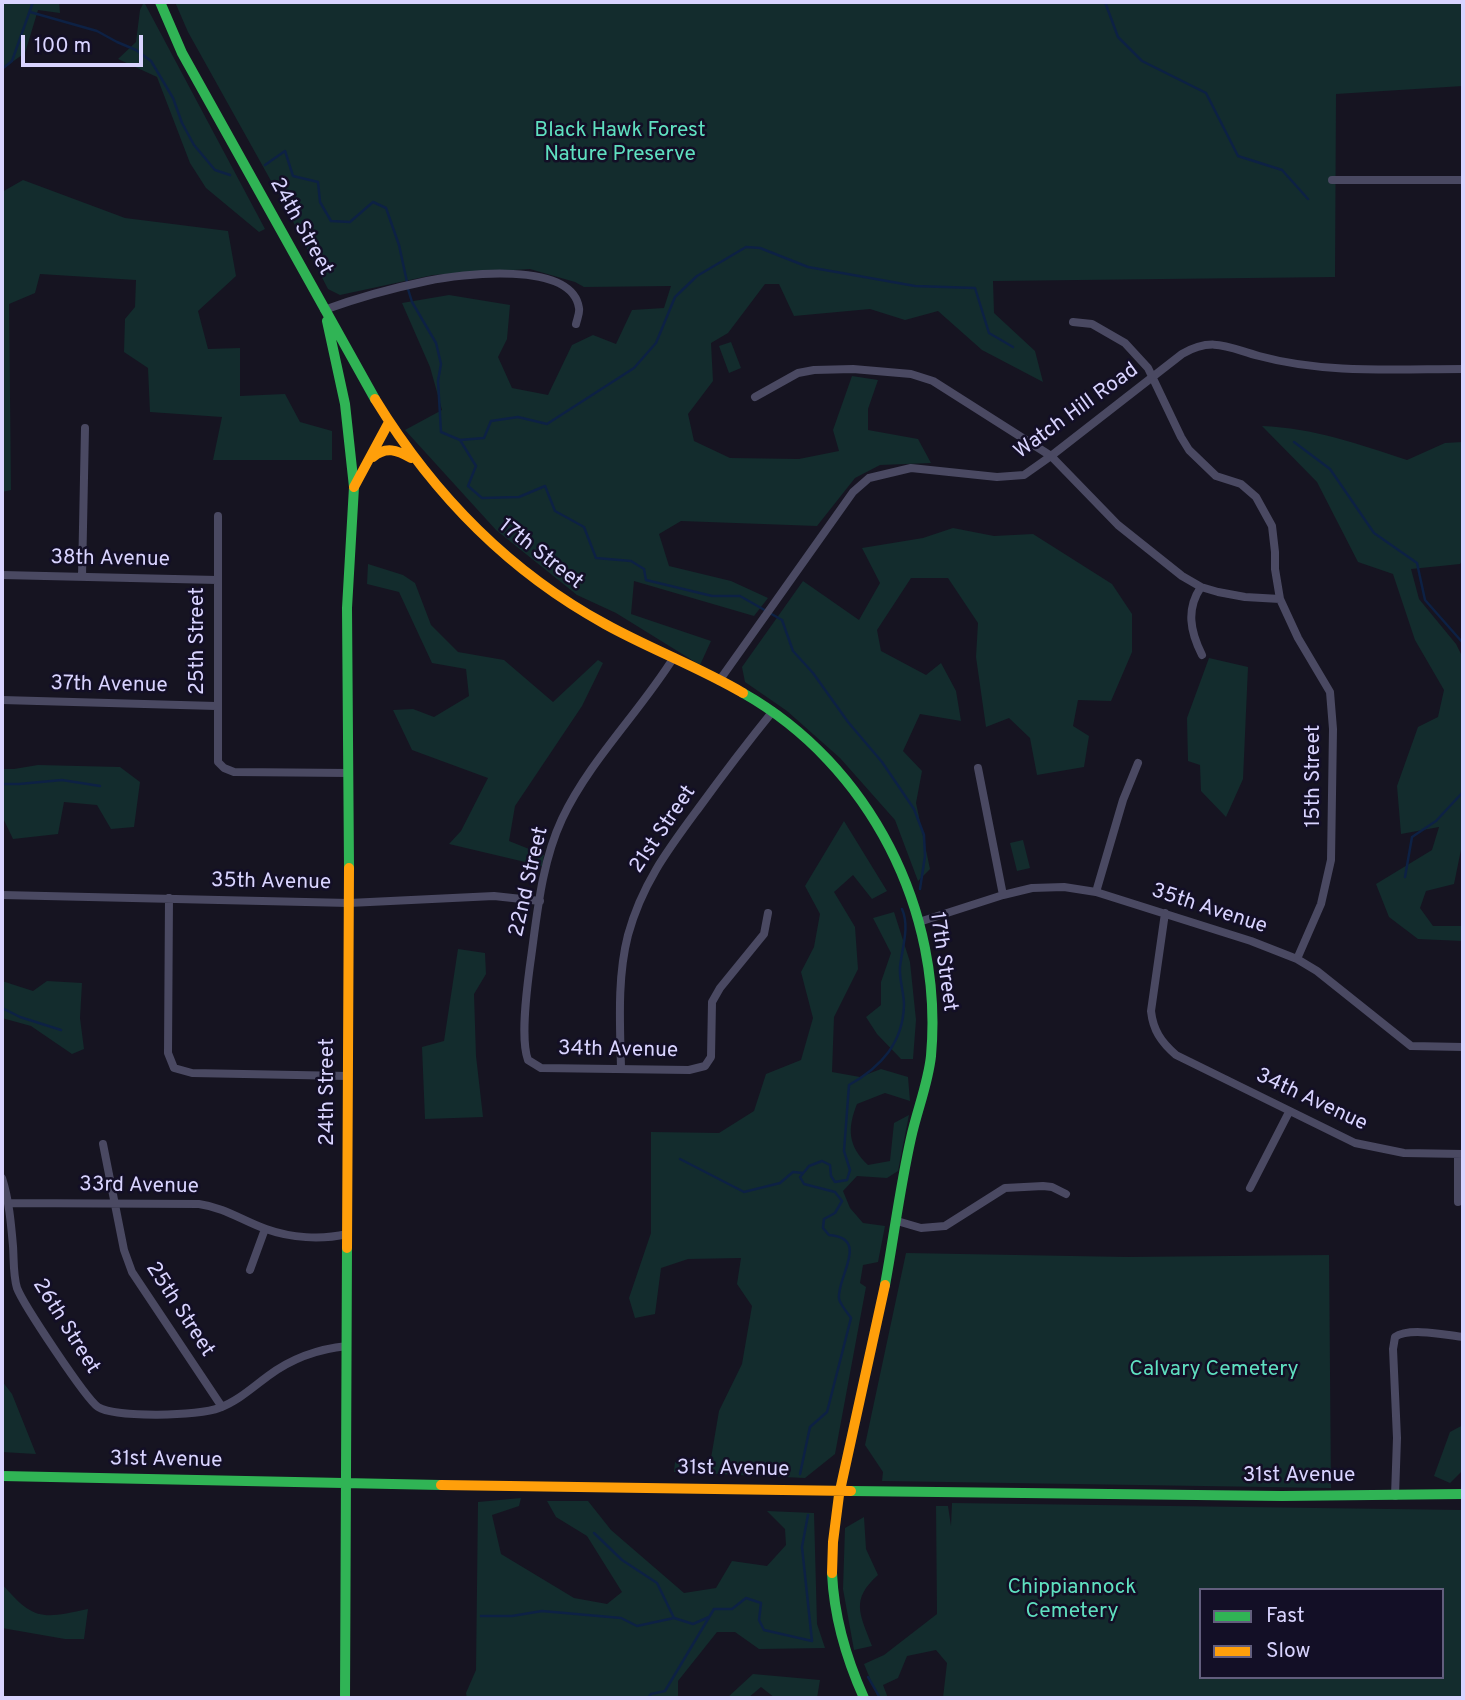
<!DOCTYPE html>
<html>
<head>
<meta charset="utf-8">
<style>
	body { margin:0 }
	#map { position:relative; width:1465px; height:1700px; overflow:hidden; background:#161421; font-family:Overpass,sans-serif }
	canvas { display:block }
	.frame { position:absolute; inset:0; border:4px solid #d9d4ff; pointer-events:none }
	.legend { position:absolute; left:1199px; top:1588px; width:245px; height:91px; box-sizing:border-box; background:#130f26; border:2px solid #625e7d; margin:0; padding:9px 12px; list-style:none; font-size:21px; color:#d9d4ff }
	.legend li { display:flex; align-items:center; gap:14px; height:35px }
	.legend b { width:35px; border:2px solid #625e7d }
	.scale { position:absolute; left:21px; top:35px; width:122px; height:32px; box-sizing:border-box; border:4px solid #d9d4ff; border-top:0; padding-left:9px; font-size:21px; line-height:24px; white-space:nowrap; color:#d9d4ff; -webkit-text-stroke:5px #130f26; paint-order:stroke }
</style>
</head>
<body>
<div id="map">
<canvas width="1465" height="1700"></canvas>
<div class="frame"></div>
<ul class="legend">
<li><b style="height:9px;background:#30b455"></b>Fast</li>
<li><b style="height:9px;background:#ff9f0a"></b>Slow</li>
</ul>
<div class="scale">100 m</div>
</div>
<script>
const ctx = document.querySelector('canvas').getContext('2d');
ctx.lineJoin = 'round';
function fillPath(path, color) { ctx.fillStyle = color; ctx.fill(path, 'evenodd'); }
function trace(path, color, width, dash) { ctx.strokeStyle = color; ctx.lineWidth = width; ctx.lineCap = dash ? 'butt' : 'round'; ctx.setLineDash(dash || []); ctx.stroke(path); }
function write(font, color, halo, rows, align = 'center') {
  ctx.font = font + ' Overpass,sans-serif'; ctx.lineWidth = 5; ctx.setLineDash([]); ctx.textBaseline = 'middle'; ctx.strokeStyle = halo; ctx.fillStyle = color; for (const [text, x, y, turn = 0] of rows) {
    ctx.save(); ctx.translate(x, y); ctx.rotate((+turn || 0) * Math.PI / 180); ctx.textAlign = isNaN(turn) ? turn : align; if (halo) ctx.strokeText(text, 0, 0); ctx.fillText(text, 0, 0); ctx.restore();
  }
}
fillPath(new Path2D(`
	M2,2H59L60,13L38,10L25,53L2,69Z
	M144,2L265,229L259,232L206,188L190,163L157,77L118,59L136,42L140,10Z
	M175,2H1463V86L1336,94L1335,277L993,281L994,313L1035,351L1043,382L982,350L938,311L905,320L870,309L794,316L779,284H765L728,333L711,343L713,381L688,414L694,441L730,458L799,459L839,451L833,430L852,376L878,380L868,409V430L918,439L931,463L880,465L855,478L817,526L681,521L659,534L669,566L731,581L768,598L754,616L634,581L631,614L711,641L700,665L616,613L577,595L496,530L405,430L442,410L430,367L402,303L449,295L510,305L507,339L498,357L512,388L548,395L572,345L593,335L616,344L632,310L664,308L671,286L584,287L575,282L530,269L433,275L340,295L328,289L285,206L188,32Z
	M23,180L125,218L228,231L236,276L198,311L208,349L240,348V396L285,394L300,422L332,431V460H213L222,417L150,412L148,368L124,352L125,319L135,307L136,280L40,274L35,293L9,304L11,490L2,492V192Z
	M731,342L741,368L729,373L719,346Z
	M1262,426C1314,428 1358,444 1407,460L1445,443L1463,442V560L1460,564L1411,569L1419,599L1456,644L1463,658V840L1454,884L1426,891L1420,908L1433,926H1463V941L1418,939L1389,917L1376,884L1432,850L1439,827L1401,834L1397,786L1418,727L1438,717L1444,690L1415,640L1393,574L1358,562L1317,482Z
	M953,528L994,536L1033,534L1112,584L1132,614V652L1111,701L1078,700L1073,726L1089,736L1084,767L1037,775L1030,738L1009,718L986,727L976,657L978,623L948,578H911L877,630L881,651L926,675L941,663L956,691L961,721L920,714L903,751L922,771L916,803L930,869L918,881L895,820L840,758L787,711L745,682L742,667L803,581L859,620L880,583L862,548L923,538Z
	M368,564L403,575L415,583L431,625L458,652L504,660L553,702L598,660L603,663L582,706L515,806L509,841L544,855L542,866L449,844L461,831L488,778L412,750L393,710L413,709L434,717L469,696L466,669L432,663L399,592L367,584Z
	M1209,658L1248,667L1243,779L1226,817L1201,791L1200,765L1188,761L1187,718Z
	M38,765L120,767L140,782L134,827L111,829L97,805L64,802L58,834L13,839L2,816V769H14Z
	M844,821L887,891L872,899L853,875L834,892L855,927L858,969L834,1017L832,1072L860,1077L881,1069L908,1077L910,1101L885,1093L857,1104C847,1129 848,1146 868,1165L890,1161L894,1123L909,1115L898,1171L887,1178L857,1176L843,1191L850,1208L863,1223L885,1226L878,1262L863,1265L860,1283L866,1287L835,1454L805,1478L674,1472L675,1462L710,1464L719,1411L742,1364L752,1306L737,1284L741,1258L688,1259L661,1268L655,1314L635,1318L629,1298L651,1233V1132L719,1133L754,1111L766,1074L801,1060L813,1018L801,972L814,947L820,914L805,886Z
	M1023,840L1030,868L1017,871L1010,843Z
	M894,912L910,962L916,1020L913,1059H901L877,1034L866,1017L881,1005V982L891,953L873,918Z
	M458,949L485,953L486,974L474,994L476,1056L483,1117L425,1119L422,1047L444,1041Z
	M2,981L33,991L47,981L82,983L80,1018L84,1049L72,1054L31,1026L2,1018Z
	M906,1253L1127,1257L1329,1255L1331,1488L882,1481L883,1472L865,1445Z
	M2,1381L12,1394L36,1454L2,1452Z
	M1463,1425V1470L1450,1483L1434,1476L1450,1432Z
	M521,1498L519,1506L492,1515L501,1554L574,1598L607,1604L622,1592L587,1536L556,1517L547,1501H588L611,1530L684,1593L716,1588L732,1561L767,1566L786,1545L785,1529L767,1511L814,1513L817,1624L825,1648L759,1649L735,1632H717L678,1681V1698H467L466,1693L476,1670L478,1502Z
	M952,1503L1463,1510V1698H943L947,1663L936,1650L907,1656L898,1678L883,1685L888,1698H878L864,1664L884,1655L937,1614L936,1506H948L951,1526ZM1201,1590H1442V1677H1201Z
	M864,1517L866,1549L878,1575C850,1600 860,1614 872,1646L854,1650L843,1589L845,1528Z
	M2,1584C34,1621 42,1619 88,1609L84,1639H65L2,1628Z
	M753,1674L820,1680L817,1698H775L761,1687L748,1698H727Z`), '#132c2d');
trace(new Path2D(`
	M1105,2L1118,37L1142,61L1206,93L1238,156L1282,170L1308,199
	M30,12L97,31L117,42L136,50L151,61L173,98L182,123L194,145L215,170L230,175
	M2,69L12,61L33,2
	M265,165L285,151L293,176L318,182L320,202L331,221L350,222L373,202L386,208L399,245L407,282
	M408,289L412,302L436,343L441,364L438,381L441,432L460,440L476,466L468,486L482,498L519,497L545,486L555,511L584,527L596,558L631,561L644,569L646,580L712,596H740L782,620L793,651L813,673L848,722L882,762L914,809L924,835L925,856L920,889
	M460,440L484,438L491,421L518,417L547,424L634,368L656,343L675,297L697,276L746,247L760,248L808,267L915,286L975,288L989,333L1013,347
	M1294,442L1330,469L1374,533L1417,563L1425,600L1463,643
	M2,784H19L62,780L100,786
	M1405,877L1412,837L1436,821L1463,792
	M2,1008L20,1017L61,1030
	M680,1159L744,1192L780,1183L793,1172L803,1173
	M800,1474L810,1427L827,1412L851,1318C848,1313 841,1306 839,1299C836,1278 871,1238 829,1235L823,1228L824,1219L835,1213L842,1201L835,1192L804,1184L800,1177L809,1166L822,1161L830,1165L831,1176L835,1182L847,1180L850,1170L844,1151L849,1085C881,1067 903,1043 904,1005C904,992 899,980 900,967C902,948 910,927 902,909
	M594,1533L622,1560L657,1583L674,1618L693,1624L709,1617
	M481,1616H512L542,1611L621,1618L637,1626L674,1618
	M868,1677L880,1698
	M648,1698L651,1694L665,1691L714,1609H732L746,1598L761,1603L759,1620L764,1630L812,1641L802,1547L808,1515`), '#0d2144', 2.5);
trace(new Path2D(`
	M1332,180H1463
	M324,310C357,298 393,288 427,281C460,274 572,260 579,308C580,313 577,319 576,324
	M1073,322L1092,324L1125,343L1148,368L1181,437L1189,450L1216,476L1241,484L1256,497L1272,526L1275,552V569L1280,599L1298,638L1330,692L1333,729L1331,860L1321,904L1297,959
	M755,397L798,373L814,370L853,369L911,374L933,381L1051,456L1118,525L1182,576L1201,587L1218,592L1245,597L1280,599
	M218,516V762L224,768L234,772L349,773
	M2,575L217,580
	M82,577L85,428
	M1201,587C1186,609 1190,631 1202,655
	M674,657C639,713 590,760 562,819C541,864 537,916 530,965C527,988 520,1039 528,1060L541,1068L689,1070L705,1066L711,1057L712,1002L720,988L764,934L768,913
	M719,681L853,492L869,478L911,468L997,477L1024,475L1051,456L1182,354C1213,336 1229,348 1259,356C1325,374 1396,369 1463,369
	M2,700L216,706
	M978,768L1003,895
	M1096,892L1123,800L1138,763
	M2,895L349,903L494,896L540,901
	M169,898L168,1053L174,1068L192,1073L348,1076
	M1165,913L1151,1011C1153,1030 1161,1042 1176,1055L1355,1143L1404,1153L1463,1154
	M919,922L1003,895L1032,888L1064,887L1096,892L1251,941L1297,959L1317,971L1411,1046L1463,1047
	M621,1068C620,1024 617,978 628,935C642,884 667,851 698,809C722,776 747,743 773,711
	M103,1144L124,1250L132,1272L222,1407
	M1458,1154V1202
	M2,1178C9,1200 11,1223 13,1246C14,1260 13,1275 17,1288C23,1304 86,1399 98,1407C115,1418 200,1416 219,1408C238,1401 253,1387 268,1376C292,1358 317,1349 347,1346
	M1250,1188L1289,1112
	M8,1203L199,1204C226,1208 241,1220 266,1229C291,1238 321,1240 347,1234
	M897,1221L921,1228L945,1226L1005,1188L1043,1186L1052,1187L1066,1194
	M250,1270L265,1229
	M1395,1496L1397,1438L1393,1349L1395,1337C1409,1327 1446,1335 1463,1337`), '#4a4962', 8);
trace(new Path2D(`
	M160,2L182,53L375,399
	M327,321L345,404L354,487L347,608L349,868
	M743,693C870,765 944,911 931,1056C928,1084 917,1110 911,1138C900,1187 894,1236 885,1285
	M2,1476L441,1485
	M851,1491L1282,1496L1463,1494
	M832,1573C834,1617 846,1658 864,1698
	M345,1698L347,1248`), '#30b455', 10);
trace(new Path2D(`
	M375,399C432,492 508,571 605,624C650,649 699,667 743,693
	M373,457C386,446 397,450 411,458
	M354,487L389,422
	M347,1248L349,868
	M441,1485L851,1491
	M832,1573L833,1542L839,1495L885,1285`), '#ff9f0a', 10);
write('21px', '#5fe0c0', '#130f26', [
	["Black Hawk Forest",620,132],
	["Nature Preserve",620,156],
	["Calvary Cemetery",1214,1371],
	["Chippiannock",1072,1589],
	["Cemetery",1072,1613]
]);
write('21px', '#d9d4ff', '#130f26', [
	["24th Street",300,227,61],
	["Watch Hill Road",1077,412,-36],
	["17th Street",540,555,38],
	["38th Avenue",110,560,1],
	["25th Street",199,641,-90],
	["37th Avenue",109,686,1],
	["15th Street",1315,776,-90],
	["21st Street",664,830,-56],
	["22nd Street",530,882,-77],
	["35th Avenue",271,883,1],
	["35th Avenue",1209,910,18],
	["17th Street",942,962,82],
	["34th Avenue",618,1051,1],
	["24th Street",329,1092,-90],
	["34th Avenue",1311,1101,25],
	["33rd Avenue",139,1187,1],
	["25th Street",179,1310,57],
	["26th Street",65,1327,58],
	["31st Avenue",166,1461,1],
	["31st Avenue",733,1470,1],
	["31st Avenue",1299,1477]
]);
</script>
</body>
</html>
